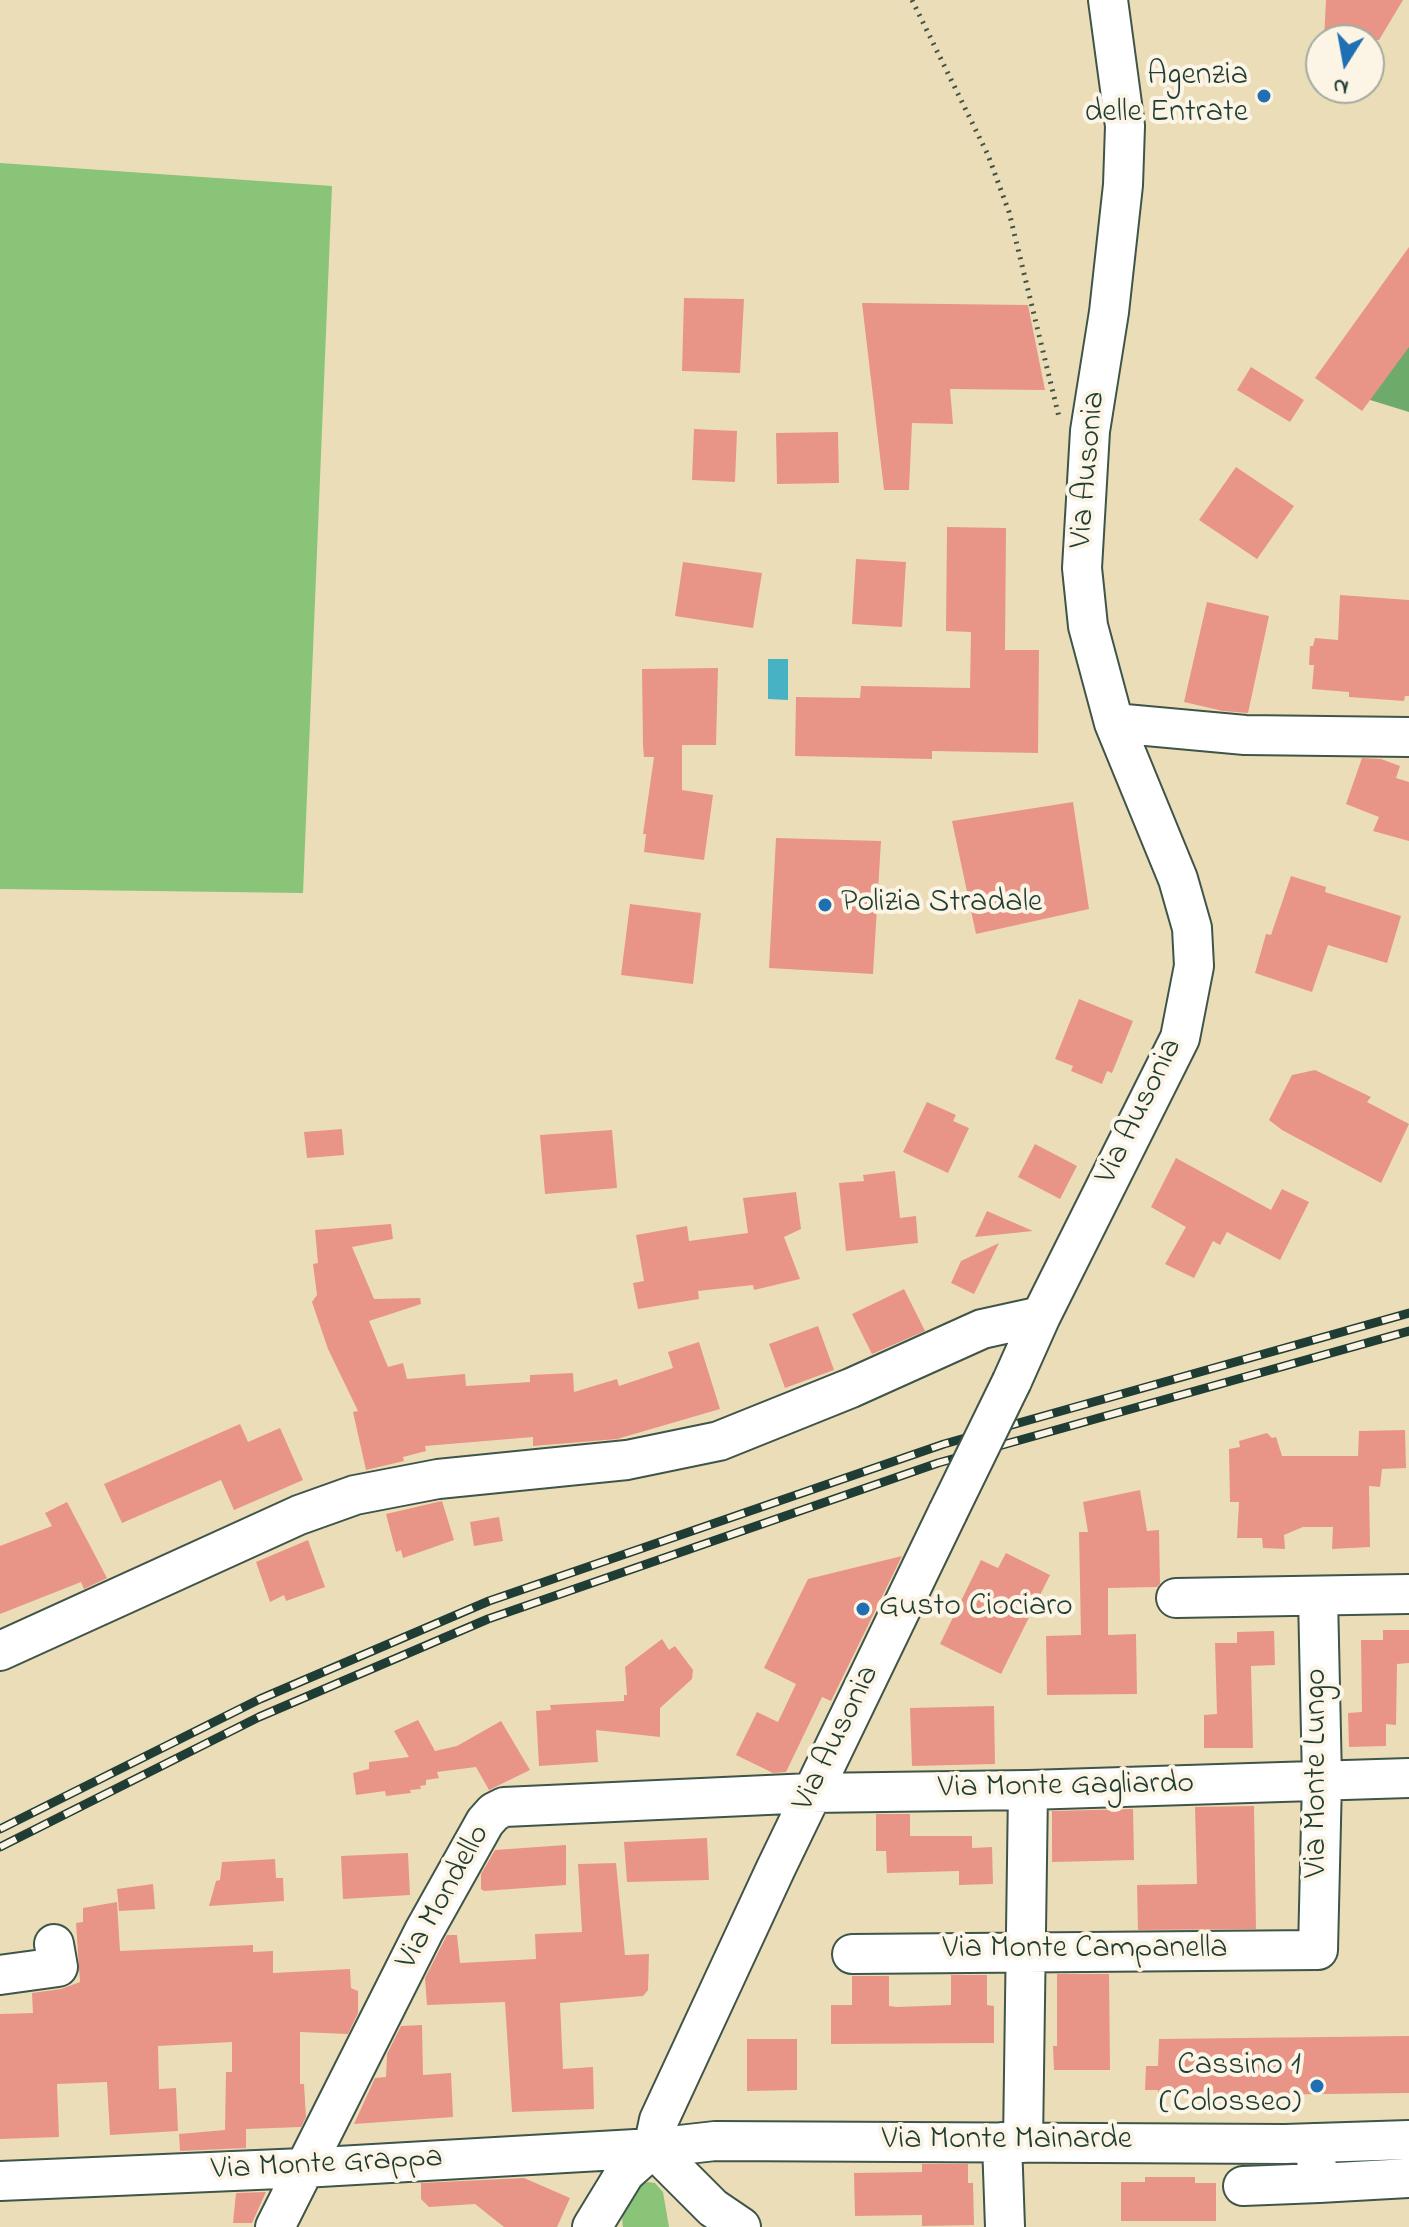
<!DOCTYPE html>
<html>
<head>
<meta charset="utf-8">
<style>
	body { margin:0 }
	#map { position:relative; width:1409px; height:2227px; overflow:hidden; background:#ecddb9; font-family:"Indie Flower",sans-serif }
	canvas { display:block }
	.north { position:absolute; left:1305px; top:24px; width:80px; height:80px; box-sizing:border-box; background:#fcf5e5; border:2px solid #a4ab9e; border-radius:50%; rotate:191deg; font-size:22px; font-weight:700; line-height:32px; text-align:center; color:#1f3d34 }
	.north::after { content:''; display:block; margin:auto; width:28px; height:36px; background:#1f6fb2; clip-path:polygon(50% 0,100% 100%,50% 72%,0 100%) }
</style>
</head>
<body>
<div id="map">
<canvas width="1409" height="2227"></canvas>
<div class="north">N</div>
</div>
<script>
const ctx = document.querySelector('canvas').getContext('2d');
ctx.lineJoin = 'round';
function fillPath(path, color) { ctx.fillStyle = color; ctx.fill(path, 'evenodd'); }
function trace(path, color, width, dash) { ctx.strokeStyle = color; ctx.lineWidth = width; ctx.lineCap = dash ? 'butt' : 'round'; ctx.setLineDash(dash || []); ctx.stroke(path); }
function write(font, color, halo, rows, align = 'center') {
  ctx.font = font + ' "Indie Flower",sans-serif'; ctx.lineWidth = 8; ctx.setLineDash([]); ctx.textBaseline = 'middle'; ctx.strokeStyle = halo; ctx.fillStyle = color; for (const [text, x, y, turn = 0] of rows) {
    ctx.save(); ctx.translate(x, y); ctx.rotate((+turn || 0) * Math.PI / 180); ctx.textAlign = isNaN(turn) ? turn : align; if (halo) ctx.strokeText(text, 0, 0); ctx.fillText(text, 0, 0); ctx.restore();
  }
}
fillPath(new Path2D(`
	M0,163L332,186L303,893L0,889Z
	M648,2182L655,2183L663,2192L669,2227H623C620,2209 628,2186 648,2182Z`), '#89c479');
fillPath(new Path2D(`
	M1409,341V412L1367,399Z`), '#6eaa69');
fillPath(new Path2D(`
	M768,659H788V700L768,699Z`), '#46b2c3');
fillPath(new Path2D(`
	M1326,0H1403L1379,40H1324Z
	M1409,247V347L1362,411L1315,378Z
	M684,298L744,299L740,373L682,371Z
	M862,303L1028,305L1045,390L950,389L953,424L912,423L909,490H884Z
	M1251,367L1304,400L1290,422L1237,390Z
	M694,429L737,431L735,482L692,480Z
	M838,432L839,483L777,484L776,433Z
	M1236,467L1294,506L1257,559L1199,520Z
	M947,527L1006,528L1005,650H1039L1038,753L932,751V759L795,756L796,697L860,698L861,686L970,688L971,632L946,631Z
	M856,559L906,562L902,627L852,624Z
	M683,562L762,573L753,628L675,616Z
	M1340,595L1409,600V696H1405L1404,701L1349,697V692L1312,689L1314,665H1309L1310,646H1313L1315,638L1338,640Z
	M1207,602L1269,616L1248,713L1223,711L1184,702Z
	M718,668L716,745H682V790L713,795L704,860L644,852L646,834H643L654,757H644L643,745L642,669Z
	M1362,758L1381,759L1400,766L1396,778L1409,782V841L1373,831L1379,817L1346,804Z
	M1073,802L1089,909L976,934L952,821Z
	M776,838L881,841L873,974L769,968Z
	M1291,876L1326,887L1325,892L1401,916L1387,963L1328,945L1312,992L1255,973L1266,934L1271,935Z
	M630,904L701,913L693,984L621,975Z
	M1079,999L1133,1021L1112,1073L1107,1071L1102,1084L1071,1071L1073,1066L1055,1059Z
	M1315,1070L1371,1097L1367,1102L1409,1124L1381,1183L1282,1130L1269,1120L1292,1075Z
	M927,1102L956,1115L953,1121L969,1128L948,1173L903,1152Z
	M342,1129L344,1155L307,1158L304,1132Z
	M612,1130L617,1188L545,1194L540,1135Z
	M1035,1144L1077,1166L1060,1199L1018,1177Z
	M1176,1158L1271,1210L1282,1189L1309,1202L1280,1260L1227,1232L1220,1245L1213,1241L1194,1278L1165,1264L1186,1227L1151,1207Z
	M895,1171L900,1218L916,1216L918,1243L846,1251L839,1183L864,1181L863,1175Z
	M796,1192L801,1229L784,1237L800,1279L754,1290L753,1285L698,1291L699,1299L638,1309L633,1283L644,1281L636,1235L687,1226L689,1241L748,1233L743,1198Z
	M987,1211L1033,1231L975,1237Z
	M391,1224L393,1239L352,1247L374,1299L420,1298L421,1304L369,1321L388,1367L403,1363L407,1379L465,1374L466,1386L530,1382V1375L573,1373L574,1392L617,1379L619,1386L673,1368L668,1352L699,1342L720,1409L617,1439L533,1446V1437L425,1446L426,1451L403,1457L404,1461L366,1470L353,1412L358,1411L328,1349L312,1302L317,1295L313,1264L318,1263L315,1230Z
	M999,1243L974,1294L951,1283L961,1261Z
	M904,1289L925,1331L872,1354L852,1314Z
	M818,1326L834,1370L785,1388L769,1344Z
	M240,1424L248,1442L280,1428L303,1480L234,1510L221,1480L122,1523L104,1484Z
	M1405,1430L1406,1468L1382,1469L1380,1487L1369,1486L1370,1547L1332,1549L1333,1527H1303L1284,1535L1285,1549L1263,1548L1262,1538H1237L1239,1502H1230L1229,1449L1240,1447L1239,1441L1267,1433L1272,1438L1276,1437L1282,1456H1358L1359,1431Z
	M1140,1490L1147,1531L1159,1530L1160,1584L1157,1587L1108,1588V1635L1136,1634L1137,1694L1047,1695L1046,1636L1081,1635L1079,1532H1088L1083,1502Z
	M442,1501L454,1540L403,1558L401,1550L396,1552L386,1514Z
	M67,1502L107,1578L84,1589L81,1582L0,1614V1546L52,1526L45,1513Z
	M499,1517L503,1541L474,1546L470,1522Z
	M308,1540L325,1587L286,1601L284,1595L270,1602L256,1562Z
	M1006,1553L1050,1575L1001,1674L940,1644L981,1560L998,1568Z
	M902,1556L831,1701L822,1697L786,1772L773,1773L736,1755L757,1712L778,1722L796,1684L764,1668L808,1579Z
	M1383,1630H1409V1663L1397,1664L1396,1725L1386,1724V1746L1349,1747L1348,1713L1362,1712L1361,1640H1383Z
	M1274,1631L1275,1665L1251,1666L1253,1748H1204V1715L1217,1714L1215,1643H1237V1632Z
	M662,1639L669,1650L675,1646L693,1670L692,1679L660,1708V1737L596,1730L598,1762L539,1766L536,1711L551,1710L550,1705L624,1701V1695H627L625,1667Z
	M994,1706L995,1764L912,1766L910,1708Z
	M418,1720L435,1751L457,1746L501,1721L530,1770L489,1790L476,1767L437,1772L439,1778L426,1780V1785L420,1786L421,1789L410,1790L411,1793L386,1796L385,1791L356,1795L353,1773L369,1769V1762L409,1757L394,1731Z
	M1254,1806L1256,1929L1138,1930L1137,1885L1197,1884L1195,1807Z
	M1133,1809L1134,1860L1052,1862V1811Z
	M876,1814H910V1836H972V1848L992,1847L993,1884L959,1885V1871L887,1873L886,1851H876Z
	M707,1838L709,1880L627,1882L624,1842Z
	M566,1845V1885L484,1891L481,1889V1874L495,1850Z
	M408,1853L410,1895L343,1899L341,1856Z
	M275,1859L276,1878H283L284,1901L209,1906L216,1881L220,1880L222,1862Z
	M616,1863L625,1955L649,1954L648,1990L643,1996L560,2003L563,2069L593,2067L594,2109L512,2112L505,2002L427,2005L425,1978L447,1935H457L460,1963L536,1959L535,1934L582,1932L578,1864Z
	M153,1884L155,1909L119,1911L117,1889Z
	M117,1902L120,1951L253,1945V1952L273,1951V1973L350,1969L351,1988L358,1991V2013L348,2034L300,2032V2084H304L306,2117L301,2127L246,2129V2148L180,2151L179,2134L225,2130L226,2072H232V2042L158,2046L159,2089L176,2088L178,2131L110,2135L107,2082L57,2084L59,2137L0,2139V2014L33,2013L32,1993L61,1989L80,1982L76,1923L83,1922V1908Z
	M1057,1974H1109L1110,2070H1054L1053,2046H1057Z
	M951,1975H987V2005L994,2006V2043L831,2044V2005H852V1976H889V2006L897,2007L951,2005Z
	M422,2025L423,2075L451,2073L453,2117L354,2124L375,2078L386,2077L387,2054L401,2026Z
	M1409,2036V2093L1158,2096V2090H1145L1146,2066H1158L1159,2039Z
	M747,2039H797V2090L747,2091Z
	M922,2164H968V2183H973L974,2225L922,2226V2215L855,2216L854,2173L922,2172Z
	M1145,2177H1195V2183H1216V2221H1121V2182H1145Z
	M524,2178L570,2198L557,2227H504L475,2204L429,2207L421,2199V2183Z
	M266,2192L252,2223H233L236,2193Z`), '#e89587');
const minor = new Path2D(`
	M1114,723L1245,735L1409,737
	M1012,1381L1041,1316L1180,1038L1194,966L1192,928L1178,879L1114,723L1088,626L1082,568L1090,431L1109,312L1123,185L1125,126L1108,0
	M1176,1598L1409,1594
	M0,1651L299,1515L355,1495L438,1479L627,1460L719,1441L851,1388L982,1329L1041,1316
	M852,1954L1318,1950L1322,1780L1318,1596
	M0,1975L58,1967L54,1944
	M1002,2142L1005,2227
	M1023,2143L1028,1790
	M1314,2143L1319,2183L1409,2178
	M653,2148L713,2208L741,2227
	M0,2181L303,2168L653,2148L715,2141L1285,2144L1409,2140
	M1243,2186L1319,2183
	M275,2227L424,1931L485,1822L494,1812L504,1807L811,1793L1028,1790L1409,1778
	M592,2227L625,2173L653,2148L659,2120L776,1868L948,1512`);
trace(minor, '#3e5548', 42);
trace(new Path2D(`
	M912,0L988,155L1009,212L1059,417`), '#3e5548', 5, [2, 6]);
trace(minor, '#fff', 38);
const rail = new Path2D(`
	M0,1829L260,1699L489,1601L944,1444L1409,1313
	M0,1847L259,1717L488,1619L938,1463L1409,1331`);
trace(rail, '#1f3d34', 9);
trace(rail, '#fcf5e5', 6, [18]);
const minorBridge = new Path2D(`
	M948,1512L1012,1381`);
trace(minorBridge, '#3e5548', 42, []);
trace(minorBridge, '#fff', 38);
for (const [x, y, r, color] of [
	[1264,96,8,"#1f6fb2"],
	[825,905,8,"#1f6fb2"],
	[863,1609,8,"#1f6fb2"],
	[1317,2086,8,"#1f6fb2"]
]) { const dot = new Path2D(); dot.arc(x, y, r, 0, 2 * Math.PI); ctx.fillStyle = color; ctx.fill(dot); trace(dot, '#fcf5e5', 3); }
write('32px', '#1f3d34', '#fcf5e5', [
	["Agenzia",1248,78],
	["delle Entrate",1248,115],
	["Polizia Stradale",841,905,"left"],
	["Gusto Ciociaro",879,1609,"left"],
	["Cassino 1",1301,2068],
	["(Colosseo)",1301,2105]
], 'right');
write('32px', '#1f3d34', '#fcf5e5', [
	["Via Ausonia",1090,470,-85],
	["Via Ausonia",1141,1112,-64],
	["Via Ausonia",838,1739,-64],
	["Via Monte Lungo",1319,1773,-90],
	["Via Monte Gagliardo",1066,1788,-1],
	["Via Mondello",445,1898,-61],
	["Via Monte Campanella",1085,1951],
	["Via Monte Mainarde",1007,2142],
	["Via Monte Grappa",327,2166,-3]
]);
</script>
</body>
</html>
